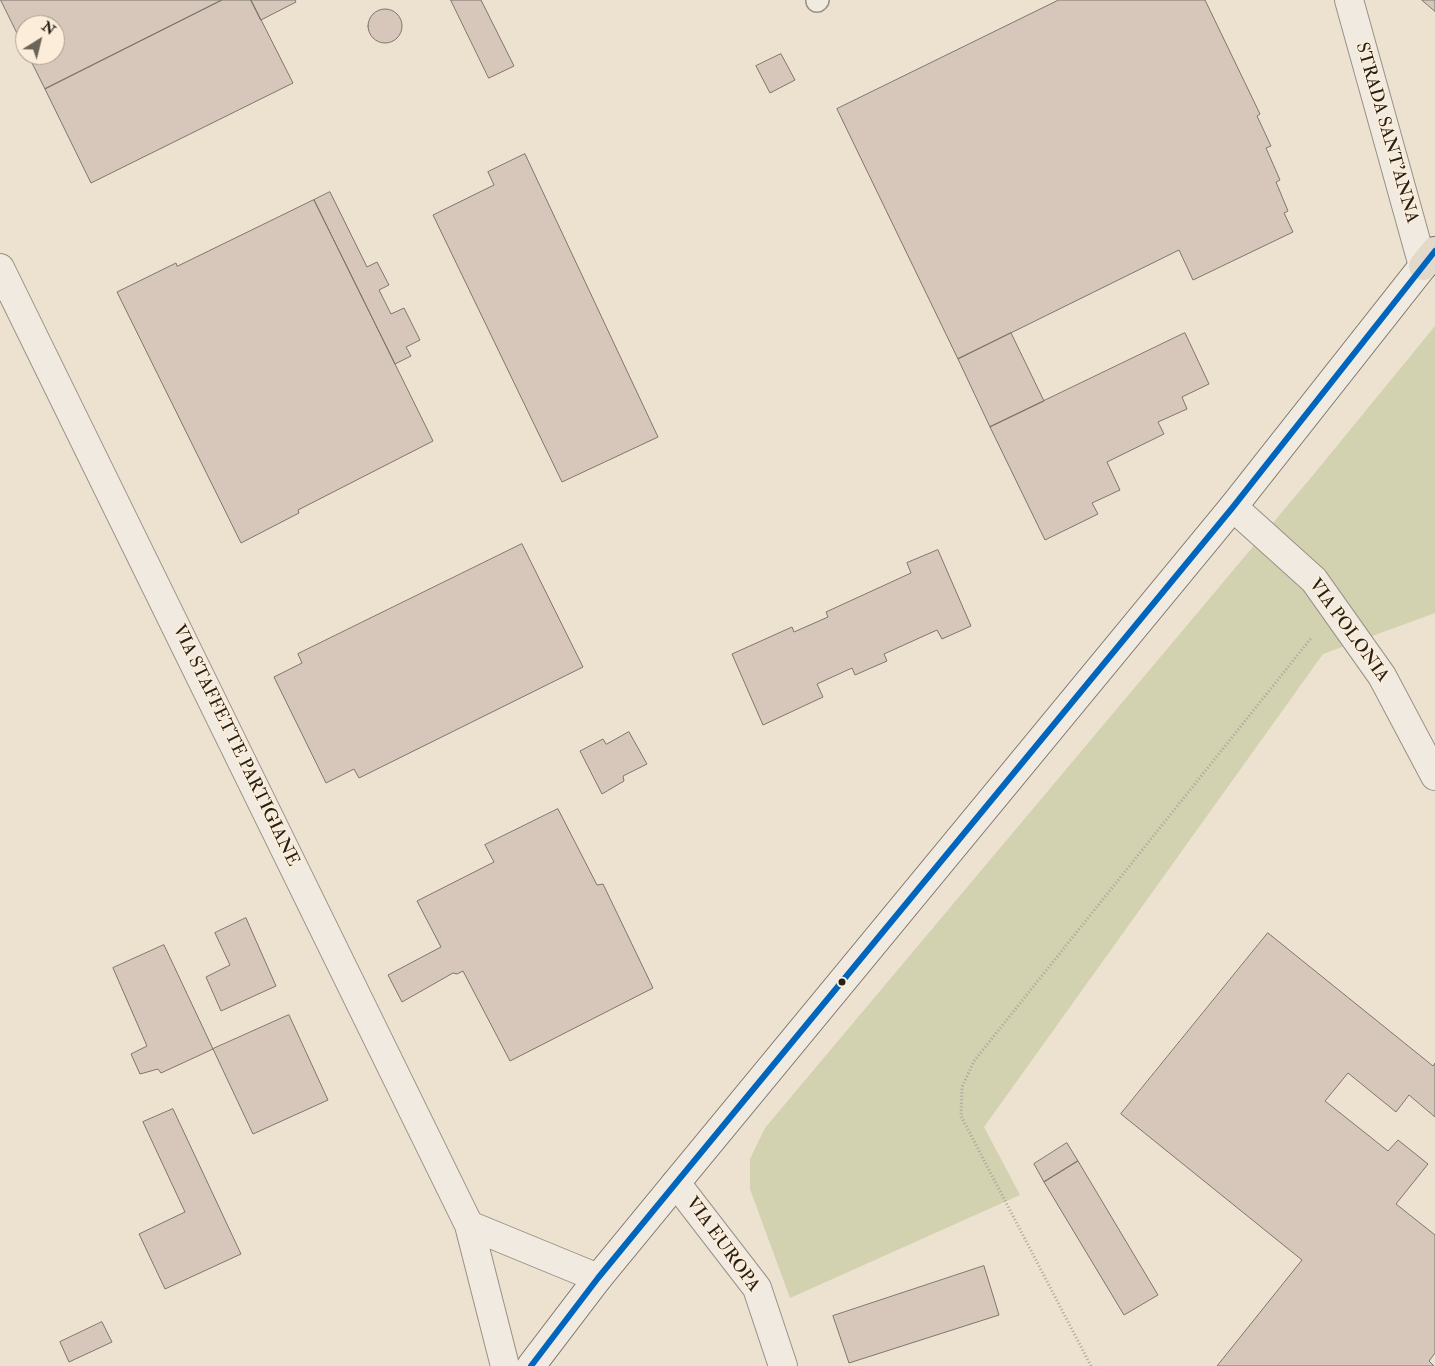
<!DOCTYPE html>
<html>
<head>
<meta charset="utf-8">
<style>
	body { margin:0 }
	#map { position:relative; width:1435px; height:1366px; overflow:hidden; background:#ede1d0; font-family:"IM FELL Double Pica",serif }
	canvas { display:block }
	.north { position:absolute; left:15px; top:15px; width:50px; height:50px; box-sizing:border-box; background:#fbedd9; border:1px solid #a69b8b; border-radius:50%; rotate:36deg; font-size:14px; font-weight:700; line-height:20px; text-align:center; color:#272016 }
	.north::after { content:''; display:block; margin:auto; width:18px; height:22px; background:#6c6457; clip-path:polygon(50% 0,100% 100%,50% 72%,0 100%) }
</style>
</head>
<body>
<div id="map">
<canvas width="1435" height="1366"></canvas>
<div class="north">N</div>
</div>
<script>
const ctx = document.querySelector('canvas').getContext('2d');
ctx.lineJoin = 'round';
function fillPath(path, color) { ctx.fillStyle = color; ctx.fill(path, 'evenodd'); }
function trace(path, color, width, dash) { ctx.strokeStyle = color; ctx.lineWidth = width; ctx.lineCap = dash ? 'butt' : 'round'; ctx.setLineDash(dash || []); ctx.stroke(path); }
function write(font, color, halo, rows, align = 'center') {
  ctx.font = font + ' "IM FELL Double Pica",serif'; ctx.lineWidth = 4; ctx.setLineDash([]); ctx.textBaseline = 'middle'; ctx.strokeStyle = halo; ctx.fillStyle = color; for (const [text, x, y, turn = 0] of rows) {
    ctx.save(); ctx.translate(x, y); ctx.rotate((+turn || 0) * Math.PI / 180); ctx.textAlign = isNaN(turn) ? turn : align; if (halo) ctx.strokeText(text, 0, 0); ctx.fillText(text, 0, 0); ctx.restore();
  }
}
fillPath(new Path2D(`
	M1435,326V613L1323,654L984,1127L1020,1195L790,1298L750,1189V1159L765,1128L1314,474Z`), '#d2d1b0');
const building = new Path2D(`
	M1,0H222L45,89L28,55H55V25H25V49Z
	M222,0H251L293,83L91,183L45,89Z
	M251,0H295L296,2L261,20Z
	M451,0H481L514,66L489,78Z
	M1059,0H1205L1260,114L1257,116L1271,146L1266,148L1280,180L1276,182L1288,211L1284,213L1293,232L1193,280L1179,250L958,359L837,109Z
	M1422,0H1435V11Z
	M368 26a17 17 0 1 1 34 0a17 17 0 1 1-34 0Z
	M781,54L795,80L770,93L756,66Z
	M525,154L658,437L562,482L433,215L494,185L488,172Z
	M330,192L367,267L377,262L389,285L379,290L391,314L404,308L420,340L406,347L411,356L395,364L314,200Z
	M314,200L433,441L298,510L299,513L241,543L117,292L176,263L177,266Z
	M1011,333L1044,401L990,427L958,359Z
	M1185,333L1209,384L1182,397L1187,409L1158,422L1164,434L1107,462L1120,490L1092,503L1098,514L1045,540L990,427Z
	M522,544L583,667L359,778L354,769L326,783L274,677L302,663L298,654Z
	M938,550L971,626L942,639L937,630L884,654L887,661L855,675L852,668L817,684L823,697L763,725L732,654L792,627L794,632L828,617L826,612L911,573L907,563Z
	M629,732L647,764L623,776L624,781L602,794L580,751L603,739L606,744Z
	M558,809L597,885L603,884L653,988L510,1061L463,971L457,974L453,973L402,1002L388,975L441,947L417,901L494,862L485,845Z
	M246,918L276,986L221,1011L206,977L230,965L215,933Z
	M1268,933L1433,1066L1435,1063V1117L1409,1095L1396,1112L1348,1073L1325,1101L1388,1151L1398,1140L1428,1164L1396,1204L1435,1235V1353L1429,1361L1434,1366H1217L1302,1260L1121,1114Z
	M164,945L213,1049L161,1073L158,1069L140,1074L131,1054L147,1046L113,968Z
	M289,1015L328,1100L253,1134L213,1049Z
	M173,1109L241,1254L165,1289L139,1234L185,1212L143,1122Z
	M1067,1143L1078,1161L1044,1182L1034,1164Z
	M1078,1161L1158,1295L1124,1315L1044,1182Z
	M984,1266L999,1315L849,1363L833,1316Z
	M102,1322L112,1342L69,1362L60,1342Z`);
fillPath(building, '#d7c7bb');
trace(building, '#7d766d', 1);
const service = new Path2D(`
	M817,1L818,0`);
const minor = new Path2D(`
	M1349,0L1423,266
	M0,268L469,1225L505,1366
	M1233,507L1314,580L1382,676L1435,776
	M676,1183L757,1288L783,1366
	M469,1225L598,1278`);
const secondary = new Path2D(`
	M531,1366L598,1278L676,1183L1233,507L1423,266`);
const trunk = new Path2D(`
	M1423,266L1435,251`);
trace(service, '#999186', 24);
trace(minor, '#999186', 30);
trace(secondary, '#7d766d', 30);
trace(trunk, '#7d766d', 30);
trace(new Path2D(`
	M1091,1366L961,1116L962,1087L974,1061L1312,637`), '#a9a49d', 3, [1, 2.5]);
trace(service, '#f0eae1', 21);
trace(minor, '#f0eae1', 28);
trace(secondary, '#f0eae1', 28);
trace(trunk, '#e3d9cb', 28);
trace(new Path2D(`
	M531,1366L598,1278L676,1183L1233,507L1435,251`), '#0065bd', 6);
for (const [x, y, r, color] of [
	[842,982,4.5,"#272016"]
]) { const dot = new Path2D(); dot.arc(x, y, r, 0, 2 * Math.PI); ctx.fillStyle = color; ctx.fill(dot); trace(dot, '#fbedd9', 2); }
write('18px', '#272016', '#fbedd9', [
	["STRADA SANT'ANNA",1386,133,74],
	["VIA POLONIA",1348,631,54],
	["VIA STAFFETTE PARTIGIANE",235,746,64],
	["VIA EUROPA",722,1245,54]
]);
</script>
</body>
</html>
